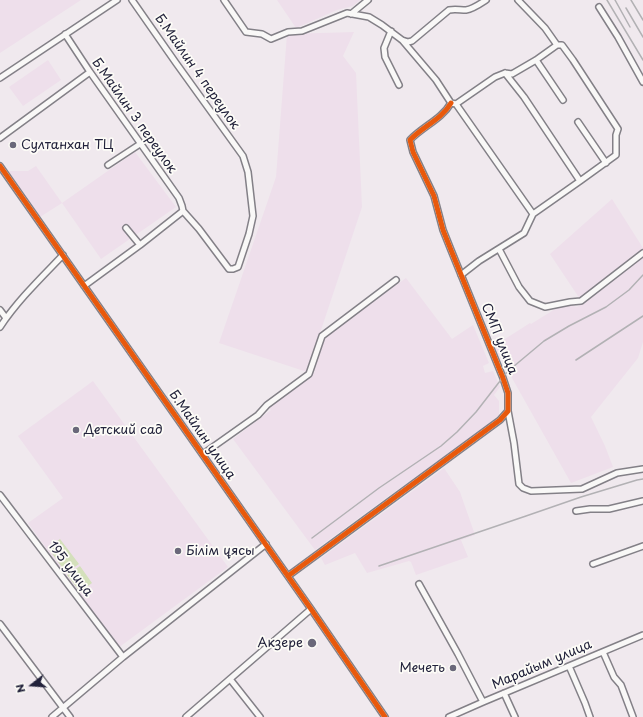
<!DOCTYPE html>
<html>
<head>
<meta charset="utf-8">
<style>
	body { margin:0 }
	#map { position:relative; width:643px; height:717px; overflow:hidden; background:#f0e9ee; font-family:"Playpen Sans",sans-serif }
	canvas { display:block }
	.north { position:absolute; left:12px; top:665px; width:40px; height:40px; -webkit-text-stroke:3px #fdfcf7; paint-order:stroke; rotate:253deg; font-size:11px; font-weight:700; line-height:16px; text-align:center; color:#22223b }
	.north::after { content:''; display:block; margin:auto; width:14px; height:18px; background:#22223b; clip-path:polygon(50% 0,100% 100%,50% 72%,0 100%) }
</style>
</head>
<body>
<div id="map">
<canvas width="643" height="717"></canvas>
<div class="north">N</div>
</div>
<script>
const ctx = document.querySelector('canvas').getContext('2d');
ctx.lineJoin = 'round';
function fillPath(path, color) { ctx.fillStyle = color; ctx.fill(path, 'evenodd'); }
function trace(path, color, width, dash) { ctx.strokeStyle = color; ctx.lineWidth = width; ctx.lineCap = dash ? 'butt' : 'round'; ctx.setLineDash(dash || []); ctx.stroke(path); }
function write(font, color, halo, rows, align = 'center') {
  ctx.font = font + ' "Playpen Sans",sans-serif'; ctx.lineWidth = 3.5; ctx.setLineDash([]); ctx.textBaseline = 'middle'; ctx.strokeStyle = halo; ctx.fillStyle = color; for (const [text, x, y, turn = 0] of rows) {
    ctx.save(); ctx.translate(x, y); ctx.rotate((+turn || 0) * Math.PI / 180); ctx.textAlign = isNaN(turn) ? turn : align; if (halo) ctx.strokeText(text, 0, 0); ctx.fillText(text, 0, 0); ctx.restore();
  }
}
fillPath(new Path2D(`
	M0,0H81L0,53Z
	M277,0H360L353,6L337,10L296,28Z
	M354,32L343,56L356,73L362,207L307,372L219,343L276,177L287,34Z
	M48,60L61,80L23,106L9,87Z
	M135,152L176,207L101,259L62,203L40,217L8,171H28L36,166L62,203Z
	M612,199L643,248V251L580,299L550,254Z
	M643,256V342L638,358L591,417L605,446L613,467L571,483L494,346L530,323L531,324L560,306L567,304L577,307L631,267Z
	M406,278L452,339L473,325L489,363L483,366L485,373L493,371L500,387L494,395L499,401V415L476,434L386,498L315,550L233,439L271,410L268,407L315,372L312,368L324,338Z
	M93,381L228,567L118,648L28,523L63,498L18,436Z
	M444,468L460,492L475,535L461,540L468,557L416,575L411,562L409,561L367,573L355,553L325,565L321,558Z`), '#eedfeb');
fillPath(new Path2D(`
	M60,539L79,564L66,573L48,548Z
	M80,566L92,583L80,592L67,575Z`), '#d4e0bb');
const minor = new Path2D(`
	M132,0L176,63L243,156L248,172L253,216L249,234L238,267L233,269H229L199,229L183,211
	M224,0L246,32L262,34L271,39L288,32L302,31L347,13L369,17L382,25L402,40L436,80L451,103L456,104L533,214
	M518,0L545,28L557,45
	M599,7L618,37L643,82
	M351,14L368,0
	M391,31L384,48L385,57L399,85
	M65,34L90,72L179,198L182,206L183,211
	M402,40L408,42L412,41L449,10C455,9 460,10 466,10C473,9 480,4 486,0
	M536,60L563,100
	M505,73L524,97L580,181
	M0,78L117,0
	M456,104L495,77L505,73L512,74L536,60L557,45H562L573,60L618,129L616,135V155L580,181L533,214L524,233L479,261L461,275
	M578,122L606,163
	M0,138L90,72
	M108,165L140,144
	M0,166L311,609L385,717
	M126,228L140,245
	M499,249L519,287L530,301L545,307L570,302L581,301L643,253
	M84,286L140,245L183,211
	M0,310L6,318
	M0,327C18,300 41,278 63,255
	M508,411L514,443L519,484L523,488L531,491L582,489L617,473L643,469
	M203,454L258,415L267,405L309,374L322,336L396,280
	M0,495L123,657
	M576,511L590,509H609L643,501
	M593,564L643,546
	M288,576L500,420L508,411V393L503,378L451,250L443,230L434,196L413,152L410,140C422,127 442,119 451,103
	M419,584L458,654L483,702
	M0,624L70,717
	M603,652L614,677L621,685L633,717
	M569,666L585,703L590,717
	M230,679L260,717
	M504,693L515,717
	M52,717L123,657L266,544
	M186,717L311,609
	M449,717L483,702L643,635`);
trace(minor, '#838087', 8);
trace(minor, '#f9f8f7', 5);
trace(new Path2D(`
	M607,0L643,60
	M615,0L630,27
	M631,0L643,20
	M626,8L643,37
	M576,360L643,316
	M312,538L379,488L441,446L457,432L476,412L507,372L544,341L569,326L606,307L629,290L643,275
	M379,566L526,516L581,497L637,480L643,479`), '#b2b1b4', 1.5);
trace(new Path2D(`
	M0,166L311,609L385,717
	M288,576L500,420L508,411V393L503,378L451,250L443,230L434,196L413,152L410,140C422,127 442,119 451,103`), '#e8590c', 5);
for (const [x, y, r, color] of [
	[13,145,4,"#6a687a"],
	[76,430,4,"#6a687a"],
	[178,551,4,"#6a687a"],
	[312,643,5,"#6a687a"],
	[453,668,4,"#6a687a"]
]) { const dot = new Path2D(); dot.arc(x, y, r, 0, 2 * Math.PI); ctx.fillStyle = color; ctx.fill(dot); trace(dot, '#fdfcf7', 1.5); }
write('13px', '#22223b', '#fdfcf7', [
	["Б.Майлин 4 переулок",197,72,55],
	["Б.Майлин 3 переулок",134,116,55],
	["СМП улица",499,339,68],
	["Б.Майлин улица",202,435,55],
	["195 улица",70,569,53],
	["Марайым улица",542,665,-23]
]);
write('13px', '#22223b', '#fdfcf7', [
	["Султанхан ТЦ",21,145],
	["Детский сад",84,430],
	["Білім ұясы",186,551],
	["Акзере",303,643,"right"],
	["Мечеть",445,668,"right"]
], 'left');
</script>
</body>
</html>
